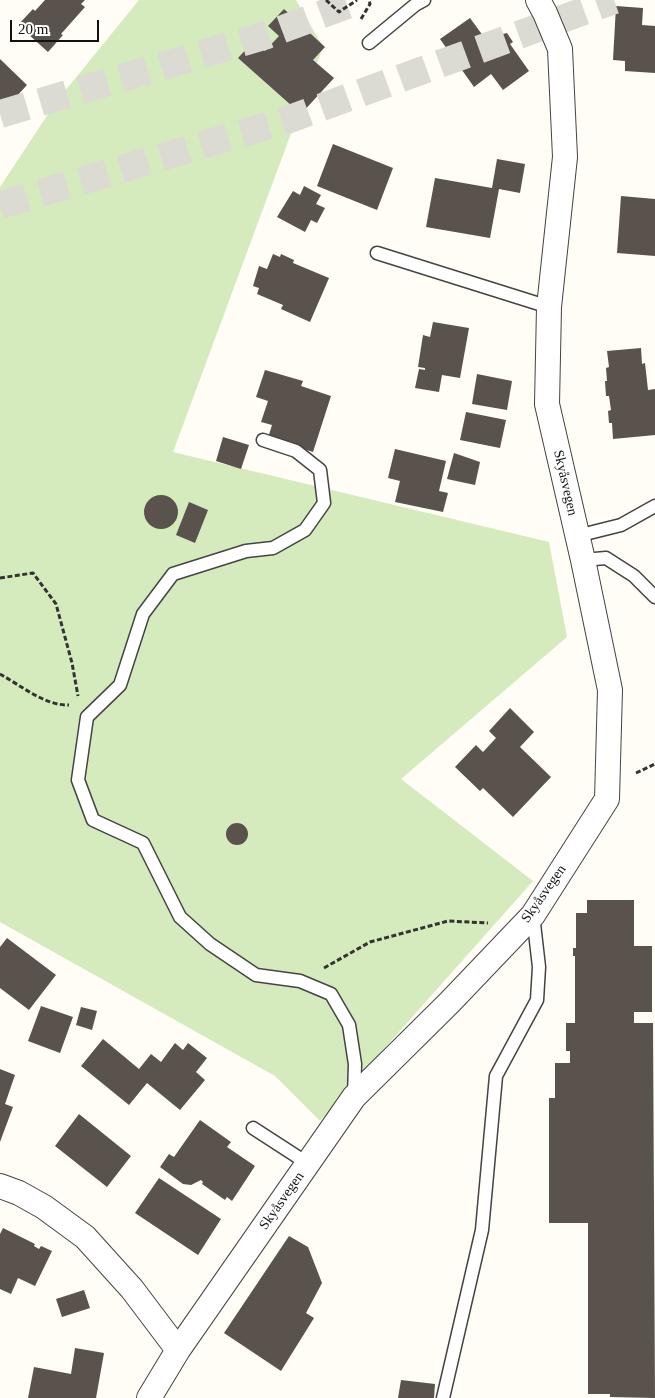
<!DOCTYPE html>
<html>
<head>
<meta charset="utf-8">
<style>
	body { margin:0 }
	#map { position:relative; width:655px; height:1398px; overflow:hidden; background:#fffdf5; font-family:Georgia,serif }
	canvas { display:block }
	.scale { position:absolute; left:10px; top:20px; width:89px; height:22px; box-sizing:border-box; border:2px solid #111; border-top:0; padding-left:6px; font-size:15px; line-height:18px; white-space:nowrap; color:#111; -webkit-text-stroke:4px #fff; paint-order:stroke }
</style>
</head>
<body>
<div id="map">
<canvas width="655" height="1398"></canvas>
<div class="scale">20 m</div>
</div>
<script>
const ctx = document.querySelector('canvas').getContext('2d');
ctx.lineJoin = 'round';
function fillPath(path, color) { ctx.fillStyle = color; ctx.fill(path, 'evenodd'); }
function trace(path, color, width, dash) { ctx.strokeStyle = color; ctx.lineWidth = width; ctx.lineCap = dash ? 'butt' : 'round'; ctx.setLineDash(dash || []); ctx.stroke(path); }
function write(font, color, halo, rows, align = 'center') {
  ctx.font = font + ' Georgia,serif'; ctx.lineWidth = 5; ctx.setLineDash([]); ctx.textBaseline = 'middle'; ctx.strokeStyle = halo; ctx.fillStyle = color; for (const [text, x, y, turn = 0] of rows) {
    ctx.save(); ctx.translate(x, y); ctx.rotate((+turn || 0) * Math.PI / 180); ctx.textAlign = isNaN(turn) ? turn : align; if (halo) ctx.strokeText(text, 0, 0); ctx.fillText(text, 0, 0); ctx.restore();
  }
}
fillPath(new Path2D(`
	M139,0H296L323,47L173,452L549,542L567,637L401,779L533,881L320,1121L275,1076L0,922V187L56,102Z`), '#d5ebbd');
fillPath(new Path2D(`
	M45,0H85L81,4L85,7L61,34L63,35L48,52L18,25L33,9L35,11Z
	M616,6L643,8L642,25L655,26V73L625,71V61L613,60Z
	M284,9L325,47L313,60L334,78L301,114L238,58L254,41L265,51L279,36L268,26Z
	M470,18L489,44L503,34L507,33L513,42L510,44L529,71L503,90L491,74L474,87L440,39Z
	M0,59L27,85L16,97L18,99L3,114L1,113L0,114Z
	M333,144L393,168L377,210L317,186Z
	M497,159L525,164L520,193L499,189L490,238L426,227L435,178L492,188Z
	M304,186L321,195L316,204L325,208L317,223L311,220L305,232L277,217L293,191L300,195Z
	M621,196L655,199V256L617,253Z
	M273,254L280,257L281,254L294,260L293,263L329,278L310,322L281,309L283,305L257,294L259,288L253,286L259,266L267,269Z
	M433,322L469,328L460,378L442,375L439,392L415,388L419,369L425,370V368L418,367L423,335L430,337Z
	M641,348L642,364L645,363L648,390L655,389V435L613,439L612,423H609L608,411L611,410L609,396H606L605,381H607L606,368L609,367L607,351Z
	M265,370L303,381L301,386L331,396L313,452L268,438L272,425L261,422L268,401L256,397Z
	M477,374L512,381L507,410L472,404Z
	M466,412L506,420L500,448L460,440Z
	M223,437L249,445L241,469L216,461Z
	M395,449L446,461L439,491L448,493L443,512L395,502L400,481L388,478Z
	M454,453L480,462L475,485L447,479Z
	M144 512a17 17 0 1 1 34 0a17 17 0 1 1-34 0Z
	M189,502L208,510L195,543L176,535Z
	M510,708L534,732L520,747L551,777L513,817L483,788L480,791L455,767L476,745L483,752L496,738L489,731Z
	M226 834a11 11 0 1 1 22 0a11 11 0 1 1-22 0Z
	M587,900H634V946H652V1012H634V1023H653L655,1398L610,1397V1394H588V1223H549V1098H555V1063H570V1051H566V1023H575V956H573V948H576V913H587Z
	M7,938L56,975L29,1010L0,988V947Z
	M41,1006L73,1017L60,1053L28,1041Z
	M81,1007L97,1011L92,1030L76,1025Z
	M103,1039L139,1069L151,1054L161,1062L175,1043L183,1050L188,1043L207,1058L196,1072L205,1080L180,1110L147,1083L129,1105L81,1066Z
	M0,1069L15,1075L5,1104L13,1107L0,1142Z
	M79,1114L131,1156L107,1187L55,1146Z
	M200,1120L231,1142L227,1147L255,1166L232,1201L227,1197L225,1200L202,1184L203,1182L201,1180L191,1185L183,1184L160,1167L169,1154L174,1157Z
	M159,1178L221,1219L198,1255L135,1213Z
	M3,1228L35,1244L34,1246L39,1249L41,1246L52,1251L35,1286L18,1278L11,1294L0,1289V1234Z
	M289,1236L308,1247L322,1283L306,1313L314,1318L281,1371L224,1333Z
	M84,1290L90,1308L62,1317L56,1299Z
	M75,1348L104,1353L96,1398H28L34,1367L71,1374Z
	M401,1380L435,1384L434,1398H398Z`), '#5a524d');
trace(new Path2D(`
	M0,114L267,35L360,0
	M0,205L287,120L614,0`), '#dbdad3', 28, [28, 14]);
const service = new Path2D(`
	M369,43L415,5L424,0
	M377,253L549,307
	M263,440L296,451L320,470L324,503L305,530L273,548L246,551L173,574L143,614L120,685L87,717L78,780L93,820L143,843L180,917L210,944L256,975L300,981L331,994L349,1025L355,1064L354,1097
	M577,536L621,525L655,506
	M583,560L606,558L634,576L655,597
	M253,1128L307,1163
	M443,1398L482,1230L496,1076L537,1000L539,967L533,915`);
const minor = new Path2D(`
	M0,1186L19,1193L44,1207L85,1237L132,1289L178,1350
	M149,1398L178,1350L354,1097L450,1002L533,915L607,799L610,690L583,560L547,404L549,307L565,157L560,49L545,13L538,0`);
trace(service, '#444', 15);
trace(minor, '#444', 26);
trace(new Path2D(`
	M326,0L339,12L357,0
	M361,19L370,4L369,0
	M0,578L33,573L56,604L72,663L78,696
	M0,674C20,685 45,706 69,705
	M636,773L655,764
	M324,968L370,942L448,921L488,923`), '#333', 3, [5, 2.5]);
trace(service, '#fff', 12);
trace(minor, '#fff', 24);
write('14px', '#111', '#fff', [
	["Skyåsvegen",565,483,77],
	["Skyåsvegen",544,894,-55],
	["Skyåsvegen",282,1201,-55]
]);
</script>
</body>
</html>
